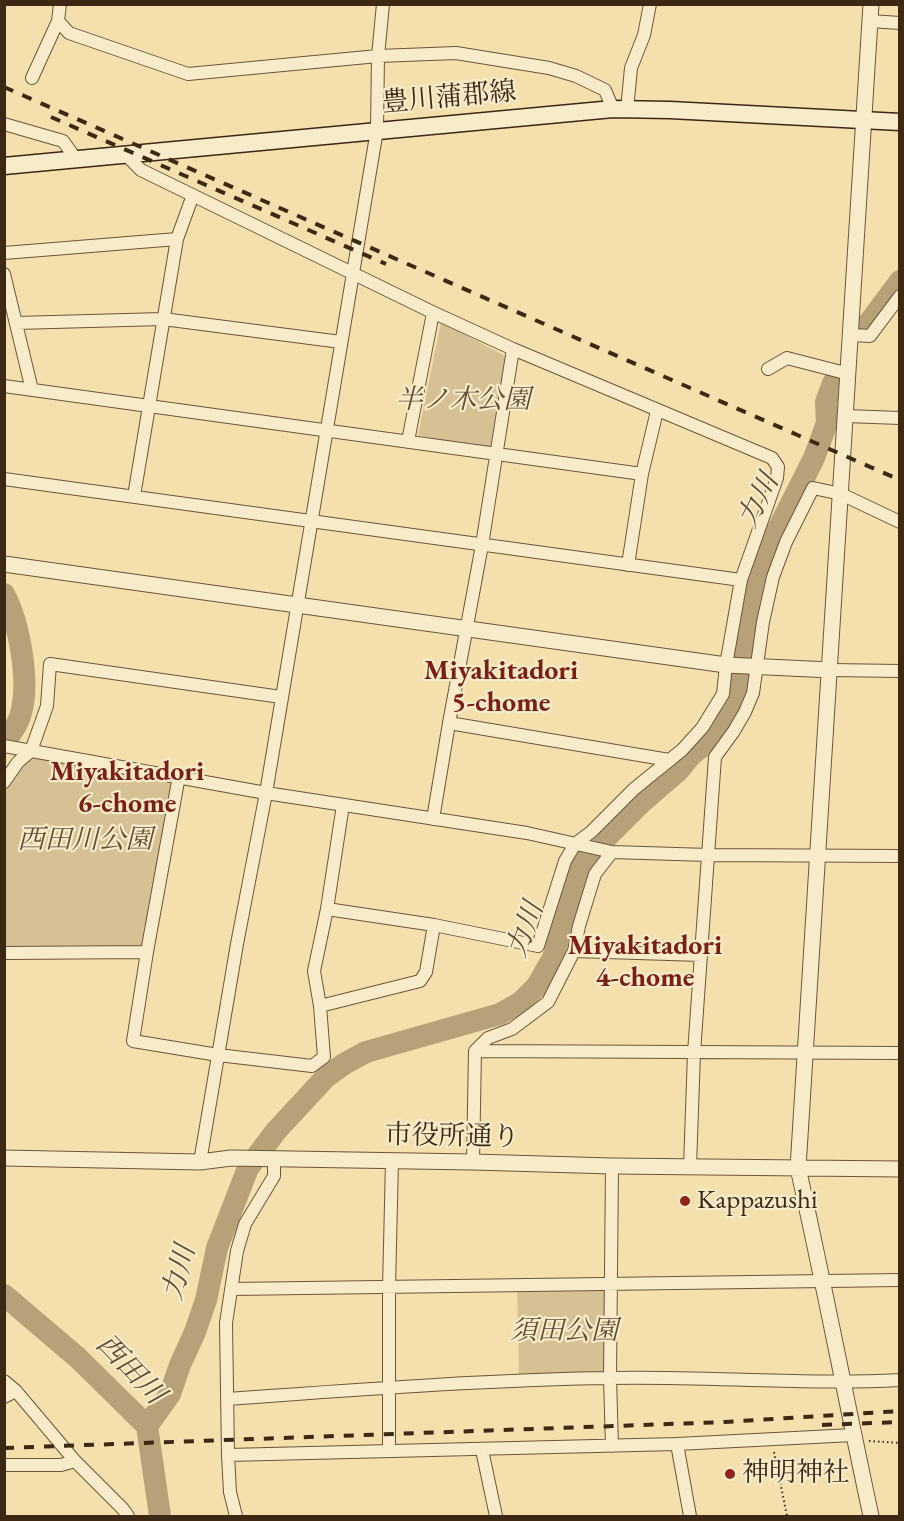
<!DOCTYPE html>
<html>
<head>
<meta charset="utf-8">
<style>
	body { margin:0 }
	#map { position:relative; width:904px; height:1521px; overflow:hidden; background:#f4e0ad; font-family:"EB Garamond",serif }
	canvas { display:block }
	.frame { position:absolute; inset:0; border:6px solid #3d2814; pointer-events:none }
</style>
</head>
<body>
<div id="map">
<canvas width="904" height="1521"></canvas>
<div class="frame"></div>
</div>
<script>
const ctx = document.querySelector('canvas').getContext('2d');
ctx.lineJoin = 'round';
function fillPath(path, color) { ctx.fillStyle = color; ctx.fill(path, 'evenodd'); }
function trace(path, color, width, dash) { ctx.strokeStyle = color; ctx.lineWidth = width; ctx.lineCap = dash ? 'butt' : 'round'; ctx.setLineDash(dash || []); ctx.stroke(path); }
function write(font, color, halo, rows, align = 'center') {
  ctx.font = font + ' "EB Garamond","Noto Serif JP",serif'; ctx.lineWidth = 4.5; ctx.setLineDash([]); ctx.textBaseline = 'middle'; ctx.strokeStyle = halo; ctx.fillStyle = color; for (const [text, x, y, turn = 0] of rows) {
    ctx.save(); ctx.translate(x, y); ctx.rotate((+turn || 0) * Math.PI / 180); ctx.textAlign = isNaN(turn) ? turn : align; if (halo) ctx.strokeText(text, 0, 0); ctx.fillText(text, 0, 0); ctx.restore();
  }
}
fillPath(new Path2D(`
	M441,322L505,356L494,451L418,435Z
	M31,751L179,776L147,952L5,953V782Z
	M517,1285H610V1378L519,1382Z`), '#d5c193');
trace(new Path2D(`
	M868,324L900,281
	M4,594C19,622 29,677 22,709C20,721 12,733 4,742
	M4,1295L78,1358L147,1426L160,1516
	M147,1426L170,1394L180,1365L195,1332L206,1300L217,1248L248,1168L276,1131L326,1077L344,1064L366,1052L500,1014L521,1002L537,986L553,958L576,877L585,859L641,803L678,771L691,755L719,733L741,694L742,649L750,604L763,559L814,458L827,423L826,402L833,383`), '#b6a179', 22);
const minor = new Path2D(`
	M58,21L69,33L188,74L378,56L456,53L549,68L576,76L605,90L613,109
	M870,21L900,23
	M32,78L58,21L60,4
	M627,110L631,68L644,35L650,4
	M4,124L63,141L76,159
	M126,155L141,170L430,311L513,349L772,458L778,467L777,478L741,580L726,665L723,694L702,728L682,750L634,789L591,832L575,844L565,861L538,946L434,925L327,909L343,805
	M4,253L177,239
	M4,274L32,390
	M16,323L163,319L341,342
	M852,335L870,336L900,296
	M768,369L787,358L849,374
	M4,386L642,474L657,411
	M846,416L900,418
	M408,441L433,313
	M4,479L741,580
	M134,496L177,239L193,195
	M628,565L642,474
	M830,670L900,671
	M449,723L669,760
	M4,746L266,793L527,833L612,852L708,855L900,856
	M179,776L147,952L133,1041L218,1055L312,1066L324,1057L320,1006L314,971L327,909
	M4,782L18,762L31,751L47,706L50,664L281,697
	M433,819L449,723L482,545L513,349
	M574,951L701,955
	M4,953L147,952
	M320,1006L420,981L426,972L434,925
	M475,1051L900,1053
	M200,1162L237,944L266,793L377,130L378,56L383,4
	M473,1162L475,1051L488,1038L512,1029L548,1002L574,951L579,926L595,874L612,852
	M612,1166L610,1378L612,1446
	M690,1167L694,1053L715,757L734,731L745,712L753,693L763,622L773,577L786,542L813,488L841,494L900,522
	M231,1289L900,1280
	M4,1381L16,1391L75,1461L123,1509L128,1516
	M4,1397L16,1391
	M227,1399C354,1390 481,1380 609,1378C706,1376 802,1385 900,1380
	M677,1444L690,1516
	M482,1450L496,1516
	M389,1451V1288L392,1161
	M228,1455L677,1444L853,1435
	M4,1465H61L75,1461
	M236,1516L230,1492L228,1455L226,1323L237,1251L245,1224L274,1176V1160`);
const tertiary = new Path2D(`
	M4,564L726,665L830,670
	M4,1158L200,1162L231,1158L473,1162L612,1166L900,1169
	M871,1516C846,1400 824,1284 798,1168L871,4`);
const secondary = new Path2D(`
	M4,166L613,109L670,110L900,122`);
trace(minor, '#6b563a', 14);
trace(tertiary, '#6b563a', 17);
trace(secondary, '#3d2814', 19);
trace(new Path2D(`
	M869,1441L900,1443
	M774,1452L787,1516`), '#3d2814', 2, [1.5, 3]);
trace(minor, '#f8ebca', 12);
trace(tertiary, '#f8ebca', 15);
trace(secondary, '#f8ebca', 16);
trace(new Path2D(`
	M4,87L900,480
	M51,117L386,264
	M822,1425L900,1422
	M4,1448L725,1422L900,1411`), '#3d2814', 4, [10, 10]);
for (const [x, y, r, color] of [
	[685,1201,6,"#8f2418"],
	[730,1474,6,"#8f2418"]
]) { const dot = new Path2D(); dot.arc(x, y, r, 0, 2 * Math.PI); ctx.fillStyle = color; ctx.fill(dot); trace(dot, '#f8ebca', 2); }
write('27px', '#3d2814', '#f8ebca', [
	["豊川蒲郡線",449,98,-5],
	["市役所通り",452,1137,1]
]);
write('italic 27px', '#634e34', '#f8ebca', [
	["半ノ木公園",463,401],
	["西田川公園",85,841],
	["須田公園",564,1332]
]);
write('27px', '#3d2814', '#f8ebca', [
	["Kappazushi",697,1201],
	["神明神社",742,1474]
], 'left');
write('italic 28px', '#614c32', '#f8ebca', [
	["力川",759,501,-63],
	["力川",526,930,-70],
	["力川",180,1273,-75],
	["西田川",130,1370,46]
]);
write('bold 28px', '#7a1f14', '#f8ebca', [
	["Miyakitadori",501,671],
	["5-chome",501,703],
	["Miyakitadori",127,772],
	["6-chome",127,804],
	["Miyakitadori",645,946],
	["4-chome",645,978]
]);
</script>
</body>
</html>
